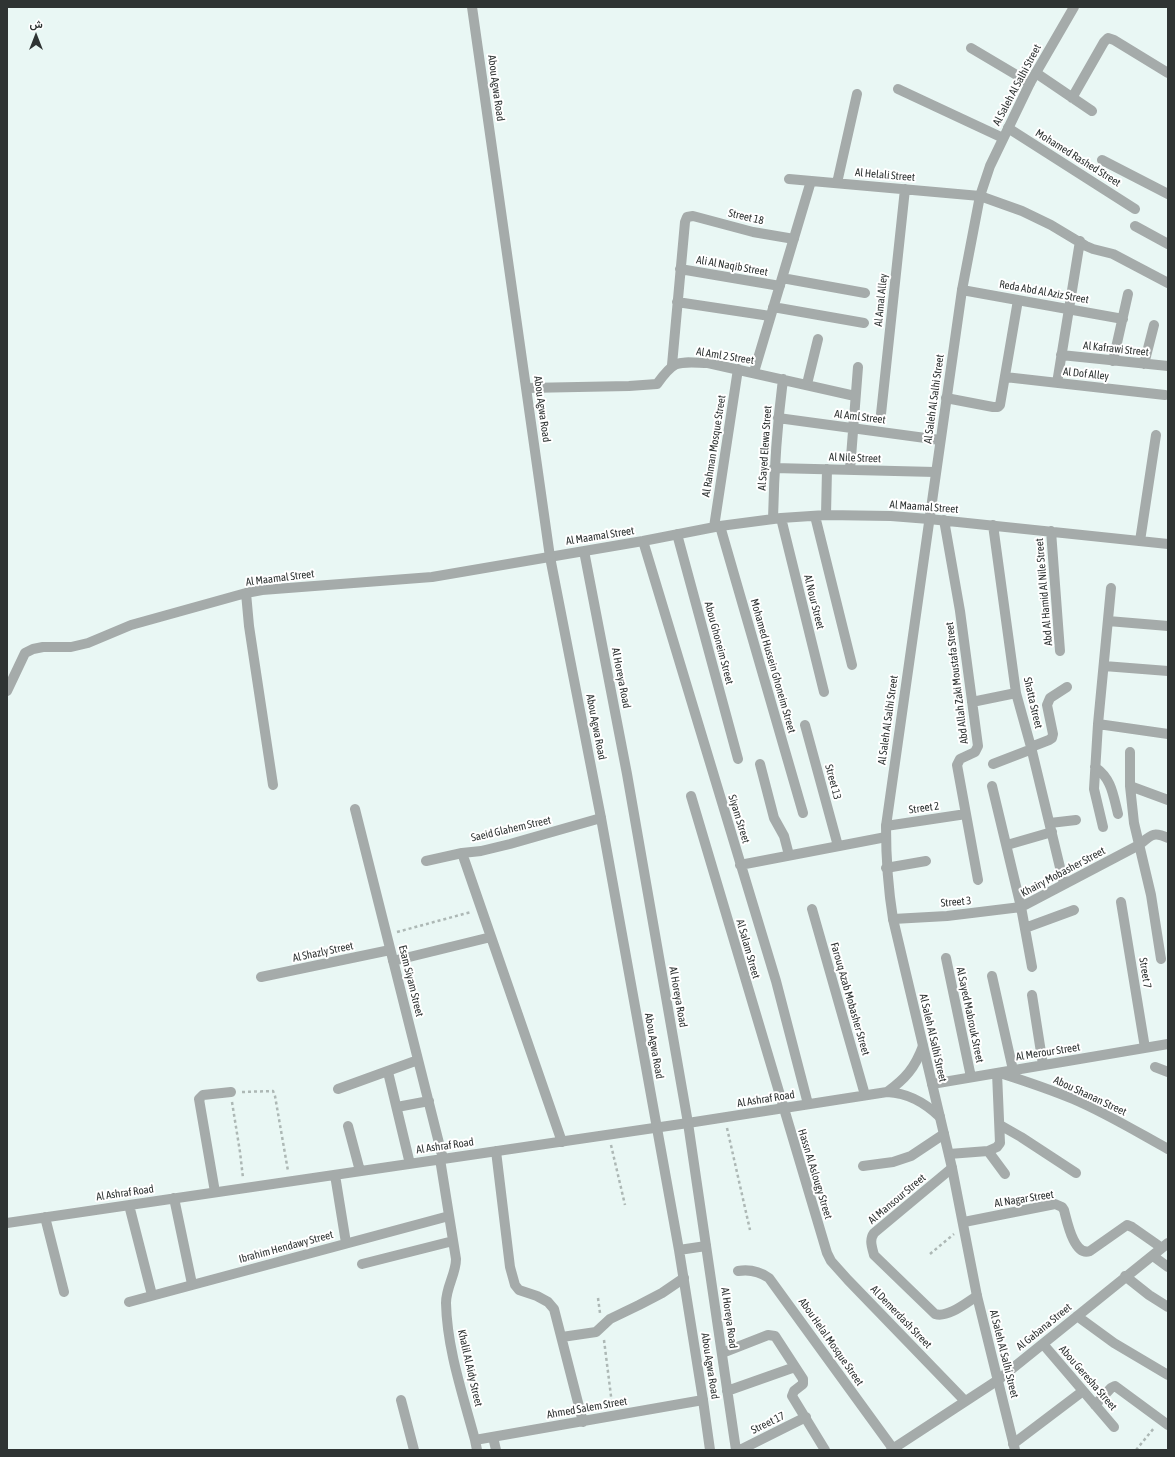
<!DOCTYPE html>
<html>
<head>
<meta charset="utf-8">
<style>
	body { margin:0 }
	#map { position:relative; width:1175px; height:1457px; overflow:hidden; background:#e9f7f4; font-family:"Asap Condensed",Vazirmatn,sans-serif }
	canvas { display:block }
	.frame { position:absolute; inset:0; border:8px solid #2f3433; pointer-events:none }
	.north { position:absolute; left:16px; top:16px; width:40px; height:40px; -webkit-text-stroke:3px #fff; paint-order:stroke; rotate:0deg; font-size:11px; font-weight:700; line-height:16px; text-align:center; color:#2f3433 }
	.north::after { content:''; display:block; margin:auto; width:14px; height:18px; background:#2f3433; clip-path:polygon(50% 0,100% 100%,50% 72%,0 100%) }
</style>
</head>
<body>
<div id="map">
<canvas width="1175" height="1457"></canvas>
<div class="frame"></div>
<div class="north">ش</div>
</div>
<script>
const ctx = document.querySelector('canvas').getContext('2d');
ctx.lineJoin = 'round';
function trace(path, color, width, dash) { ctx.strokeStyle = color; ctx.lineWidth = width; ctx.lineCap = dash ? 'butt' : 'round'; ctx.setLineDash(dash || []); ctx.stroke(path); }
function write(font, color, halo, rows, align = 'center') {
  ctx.font = font + ' "Asap Condensed",sans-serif'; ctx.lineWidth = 4; ctx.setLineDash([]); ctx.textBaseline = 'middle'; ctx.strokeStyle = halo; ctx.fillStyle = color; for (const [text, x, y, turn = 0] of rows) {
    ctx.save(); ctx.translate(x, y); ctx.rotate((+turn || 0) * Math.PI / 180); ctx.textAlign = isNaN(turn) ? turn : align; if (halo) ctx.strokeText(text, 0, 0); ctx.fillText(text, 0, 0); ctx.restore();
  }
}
trace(new Path2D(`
	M397,932L471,912
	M242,1092L273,1091L275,1096L288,1171
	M232,1102L240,1152L243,1178
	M727,1128L750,1230
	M611,1145L625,1205
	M930,1254L954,1234
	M598,1298L600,1313
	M604,1340L612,1404
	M1136,1450L1154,1428`), '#adb8b5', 2.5, [3, 3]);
trace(new Path2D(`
	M971,48L1030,83
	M1036,73L1092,111
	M898,89L1003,138
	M1072,98L1104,42L1108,38L1114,40L1168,73
	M1008,128L1135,209
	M1102,160L1168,194
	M789,179L980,196L1022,211L1051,225L1086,246L1093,249L1113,254L1168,283
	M837,183L857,94
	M1135,226L1168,244
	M680,269L780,286
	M782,278L865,293
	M962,290L1123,319
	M677,302L770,316
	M773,307L864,323
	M1061,355L1168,366
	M1113,361L1128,294
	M1144,364L1154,325
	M672,365L685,222L687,217L693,216L753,232L794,239
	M754,372L811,181
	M1005,377L1165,395
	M1057,383L1080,241
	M807,384L818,339
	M527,388L629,386L657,384C675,359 677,362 708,363L855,396
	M946,398L993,407H998L1000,405L1018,300
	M881,414L905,189
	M778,418L940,440
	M774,468L935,472
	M850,470L858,367
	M826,515L827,469
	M815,516L852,665
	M781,518L824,692
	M773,519C774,472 777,426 783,379
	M944,520L960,611L978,746L975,752L960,759L957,765L978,880
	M993,525L1016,693L1031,747L1064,884
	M720,526L803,813
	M714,527L738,369
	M1051,531L1060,651
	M677,534L738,759
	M643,541L776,981L808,1104
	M1140,541L1156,435
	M584,551L627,774L688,1123L736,1450
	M246,593L249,626L273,785
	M1108,621L1168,626
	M1104,666L1168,671
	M7,691L25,653L33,649L43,647H71L88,643L131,625L246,593L262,590L432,577L643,541L720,526L781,518L826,515L891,516L929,519L1168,544
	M972,702L1016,693
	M1098,724L1168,734
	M805,725L838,846
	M1031,747L1049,740L1052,738L1053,734L1047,705L1050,698L1067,687
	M1130,752V786L1134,823L1151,895L1161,959
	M760,764L774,818L784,836L789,855
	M993,764L1032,749
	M1095,767C1112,779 1113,795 1118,814
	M992,786L1021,907L1032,967
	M1130,786L1168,800
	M691,796L827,1253L831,1261L848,1280L965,1401
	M355,809L443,1159
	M1050,823L1076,820
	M886,826L966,814
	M1103,827L1094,789L1098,724L1111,588
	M1007,845L1052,832
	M462,853L562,1142
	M426,861L462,853L481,851L510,844L601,818
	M740,865L886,837
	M886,868L926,861
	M1121,902L1145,1048
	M812,909L865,1095
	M893,919L947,916L1021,907L1139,845C1151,835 1153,831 1168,838
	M1025,928L1074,910
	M946,958L971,1077
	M393,961L491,937
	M992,976L1013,1070
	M261,977L390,950
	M1032,995L1043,1065
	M1155,1067L1168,1072
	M388,1072L410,1164
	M1000,1073C1025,1081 1049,1089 1073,1099C1106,1113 1137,1132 1168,1149
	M932,1084L1168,1044
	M338,1089L418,1060
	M887,1092C905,1079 915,1068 923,1046
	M397,1107L429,1101
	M1000,1125L1021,1137L1076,1173
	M348,1126L360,1171
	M496,1151L510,1267L515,1285L519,1290L537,1296L548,1302L554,1309L583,1422
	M988,1151L1005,1174
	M949,1154L988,1151L997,1147L1000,1143L997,1073
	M440,1159L456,1259C456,1274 446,1287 446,1303C447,1349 463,1395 475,1440L477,1450
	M863,1166L893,1162L911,1156L944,1134
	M952,1168L874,1233C869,1240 872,1247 874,1255L935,1314C948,1318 966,1303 977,1296
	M335,1175L346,1243
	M215,1192L199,1099L203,1095L231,1092
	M174,1198L192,1284
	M129,1205L152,1295
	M45,1217L64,1292
	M964,1222L1055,1204L1062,1207L1064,1210C1067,1221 1074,1257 1090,1251L1127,1225L1132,1227L1162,1248
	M7,1223L688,1123L887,1092C908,1093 924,1102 940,1117
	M1153,1256L1168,1267
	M362,1264L453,1241
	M738,1271C750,1269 759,1271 769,1278L894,1450
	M1125,1276L1149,1295L1168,1307
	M129,1302L449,1216
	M1077,1316L1114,1343L1168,1375
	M562,1337L596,1332L610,1319L639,1305L662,1293L684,1278
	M1043,1344L1114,1427
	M722,1353L768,1335L775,1336L803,1379V1384L794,1391L792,1396L825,1450
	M727,1391L795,1367
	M401,1400L414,1450
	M1095,1405L1111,1388L1115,1386L1168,1425
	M493,1437L496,1450
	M475,1440L703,1400
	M1013,1444L1083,1391
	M740,1450L806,1417
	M891,1450L998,1380L1168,1243`), '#a5abaa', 10);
trace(new Path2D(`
	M472,7L550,557L601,818L679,1250L703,1400L710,1450
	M679,1250L706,1246
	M1015,1450L977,1296L952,1168L893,919C888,888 886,857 886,826L962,290L980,196L990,166L1030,83L1074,7`), '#a5abaa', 10);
write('11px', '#2f3433', '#fff', [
	["Al Saleh Al Salhi Street",1017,85,-62],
	["Abou Agwa Road",496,88,82],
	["Mohamed Rashed Street",1078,158,32],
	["Al Helali Street",885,175,5],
	["Street 18",746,217,13],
	["Ali Al Naqib Street",732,266,10],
	["Reda Abd Al Aziz Street",1044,292,10],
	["Al Amal Alley",881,300,-84],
	["Al Kafrawi Street",1116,349,6],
	["Al Aml 2 Street",725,356,9],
	["Al Dof Alley",1086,374,6],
	["Al Saleh Al Salhi Street",934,399,-82],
	["Abou Agwa Road",542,409,82],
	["Al Aml Street",860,417,7],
	["Al Rahman Mosque Street",714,446,-81],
	["Al Sayed Elewa Street",765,448,-86],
	["Al Nile Street",855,458,2],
	["Al Maamal Street",924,507,4],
	["Al Maamal Street",600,536,-9],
	["Al Maamal Street",280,578,-7],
	["Abd Al Hamid Al Nile Street",1044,592,-95],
	["Al Nour Street",814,602,76],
	["Abou Ghoneim Street",719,643,75],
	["Mohamed Hussein Ghoneim Street",773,666,74],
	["Al Horeya Road",621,678,79],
	["Abd Allah Zaki Moustafa Street",957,683,-97],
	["Shatta Street",1033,703,77],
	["Al Saleh Al Salhi Street",888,720,-82],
	["Abou Agwa Road",596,727,79],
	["Street 13",833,782,75],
	["Street 2",924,808,-8],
	["Siyam Street",739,819,73],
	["Saeid Glahem Street",511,829,-13],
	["Khairy Mobasher Street",1063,872,-28],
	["Street 3",956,902,-5],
	["Al Salam Street",748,949,74],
	["Al Shazly Street",323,952,-12],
	["Street 7",1145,973,81],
	["Esam Siyam Street",411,981,76],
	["Al Horeya Road",678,997,80],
	["Farouq Azab Mobasher Street",850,999,74],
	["Al Sayed Mabrouk Street",970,1015,78],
	["Al Saleh Al Salhi Street",933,1038,77],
	["Abou Agwa Road",654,1046,80],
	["Al Merour Street",1048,1052,-9],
	["Abou Shanan Street",1090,1096,25],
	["Al Ashraf Road",766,1099,-9],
	["Al Ashraf Road",445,1146,-8],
	["Hassn Al Aslougy Street",815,1174,73],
	["Al Ashraf Road",125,1193,-8],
	["Al Mansour Street",897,1199,-40],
	["Al Nagar Street",1024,1199,-9],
	["Ibrahim Hendawy Street",286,1247,-15],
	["Al Demerdash Street",901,1317,46],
	["Al Horeya Road",729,1318,82],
	["Al Gabana Street",1044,1327,-39],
	["Abou Helal Mosque Street",831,1342,55],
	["Al Saleh Al Salhi Street",1004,1354,76],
	["Abou Agwa Road",710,1366,81],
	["Khalil Al Aidy Street",470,1368,77],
	["Abou Geresha Street",1088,1378,49],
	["Ahmed Salem Street",587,1408,-10],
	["Street 17",768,1423,-26]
]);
</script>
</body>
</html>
